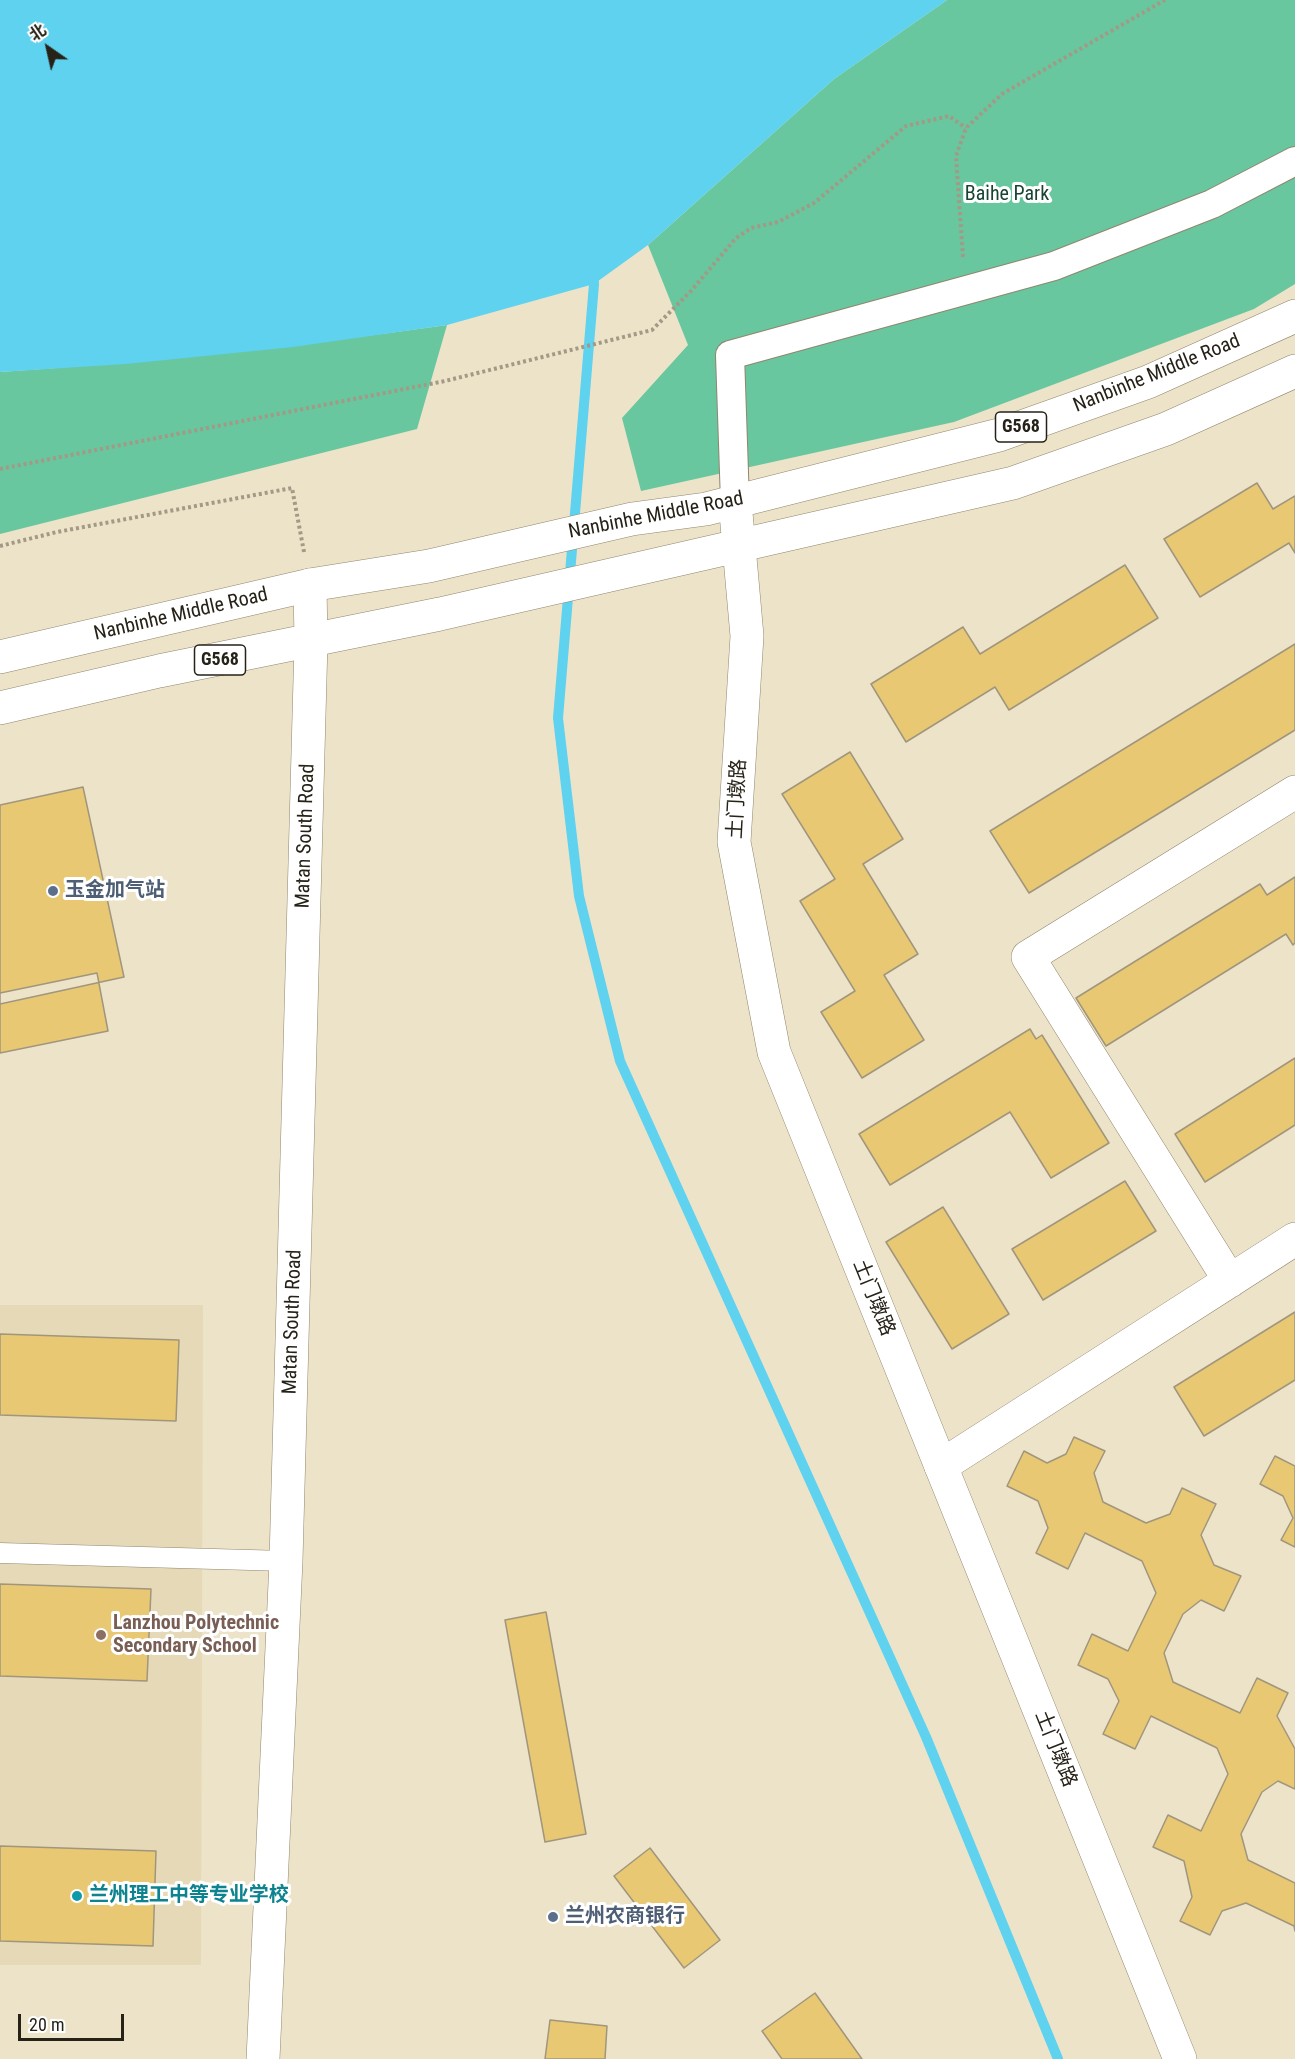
<!DOCTYPE html>
<html>
<head>
<meta charset="utf-8">
<style>
	body { margin:0 }
	#map { position:relative; width:1295px; height:2059px; overflow:hidden; background:#ede3c9; font-family:"Roboto Condensed","Noto Sans SC",sans-serif }
	canvas { display:block }
	.north { position:absolute; left:18px; top:18px; width:60px; height:60px; -webkit-text-stroke:4px #fff; paint-order:stroke; rotate:326deg; font-size:16px; font-weight:700; line-height:24px; text-align:center; color:#262218 }
	.north::after { content:''; display:block; margin:auto; width:21px; height:27px; background:#262218; clip-path:polygon(50% 0,100% 100%,50% 72%,0 100%) }
	.scale { position:absolute; left:18px; top:2014px; width:106px; height:27px; box-sizing:border-box; border:3px solid #262218; border-top:0; padding-left:8px; font-size:18px; line-height:21px; white-space:nowrap; color:#262218; -webkit-text-stroke:4px #fff; paint-order:stroke }
</style>
</head>
<body>
<div id="map">
<canvas width="1295" height="2059"></canvas>
<div class="north">北</div>
<div class="scale">20 m</div>
</div>
<script>
const ctx = document.querySelector('canvas').getContext('2d');
ctx.lineJoin = 'round';
function fillPath(path, color) { ctx.fillStyle = color; ctx.fill(path, 'evenodd'); }
function trace(path, color, width, dash) { ctx.strokeStyle = color; ctx.lineWidth = width; ctx.lineCap = dash ? 'butt' : 'round'; ctx.setLineDash(dash || []); ctx.stroke(path); }
function write(font, color, halo, rows, align = 'center') {
  ctx.font = font + ' "Roboto Condensed","Noto Sans SC",sans-serif'; ctx.lineWidth = 6; ctx.setLineDash([]); ctx.textBaseline = 'middle'; ctx.strokeStyle = halo; ctx.fillStyle = color; for (const [text, x, y, turn = 0] of rows) {
    ctx.save(); ctx.translate(x, y); ctx.rotate((+turn || 0) * Math.PI / 180); ctx.textAlign = isNaN(turn) ? turn : align; if (halo) ctx.strokeText(text, 0, 0); ctx.fillText(text, 0, 0); ctx.restore();
  }
}
fillPath(new Path2D(`
	M0,1305H203L201,1965H0Z`), '#e6d9b7');
fillPath(new Path2D(`
	M947,0H1295V284L1254,309L954,422L641,491L622,418L688,345L648,245L834,79Z
	M447,325L417,429L0,534V372C150,362 298,346 447,325Z`), '#68c79f');
fillPath(new Path2D(`
	M0,0H947L834,79L648,245L594,284L447,325L293,347L126,364L0,372Z`), '#5ed2ee');
trace(new Path2D(`
	M593,272L594,284L558,718L579,896L620,1061L926,1737L1058,2059`), '#5ed2ee', 10);
const building = new Path2D(`
	M1257,483L1273,509L1295,496V553L1289,543L1200,597L1164,539Z
	M1125,565L1158,618L1009,710L995,687L906,742L871,684L963,627L980,654Z
	M1295,644V730L1029,893L990,831Z
	M850,752L903,839L863,864L918,954L884,975L924,1040L862,1078L821,1012L855,991L800,901L835,879L782,794Z
	M83,787L124,977L0,1004V805Z
	M1295,877V943L1293,945L1286,934L1106,1046L1076,998L1260,884L1267,895Z
	M97,973L108,1031L0,1053V993Z
	M1030,1029L1036,1039L1042,1035L1109,1143L1051,1178L1010,1112L890,1185L859,1134Z
	M1295,1058V1125L1205,1182L1175,1134Z
	M1125,1181L1156,1231L1043,1300L1012,1249Z
	M943,1207L1009,1314L952,1349L886,1242Z
	M1295,1312V1380L1204,1436L1174,1387Z
	M0,1334L179,1340L176,1421L0,1415Z
	M1074,1437L1105,1451L1094,1473L1103,1502L1146,1523L1170,1514L1182,1488L1216,1504L1201,1535L1214,1565L1241,1576L1224,1611L1201,1600L1183,1614L1164,1653L1173,1682L1240,1713L1257,1678L1288,1693L1277,1716L1295,1749V1789L1278,1781L1262,1792L1241,1834L1248,1860L1295,1883V1931L1294,1926L1246,1903L1222,1911L1210,1935L1180,1921L1192,1897L1184,1861L1153,1847L1168,1815L1201,1831L1228,1774L1217,1748L1151,1716L1135,1749L1103,1734L1119,1701L1108,1679L1078,1665L1092,1634L1128,1651L1156,1593L1142,1561L1085,1533L1068,1569L1036,1553L1048,1528L1038,1501L1007,1486L1024,1451L1047,1463L1066,1454Z
	M1275,1456L1295,1466V1547L1281,1540L1293,1518L1283,1496L1260,1484Z
	M0,1584L151,1589L147,1681L0,1676Z
	M546,1612L586,1834L545,1842L505,1620Z
	M0,1846L156,1851L153,1946L0,1941Z
	M650,1848L720,1940L684,1968L614,1876Z
	M815,1993L862,2059H782L762,2031Z
	M550,2020L607,2026L605,2059H545Z`);
fillPath(building, '#e8c873');
trace(building, '#a0967d', 1.5);
const service = new Path2D(`
	M0,1553L286,1561`);
const pedestrian = new Path2D(`
	M735,502L730,355L1054,266L1212,204L1295,161`);
const minor = new Path2D(`
	M1230,1281L1028,957L1295,792
	M941,1466L1295,1239`);
const tertiary = new Path2D(`
	M735,502L747,636L734,842L774,1052L1180,2059`);
const secondary = new Path2D(`
	M263,2059L286,1561L311,642L310,585`);
const trunk = new Path2D(`
	M0,657L310,585L429,566L632,519L706,509L999,435L1148,382L1295,316
	M0,708L159,671L440,614L1013,483L1166,429L1295,371`);
trace(service, '#90866e', 21);
trace(pedestrian, '#90866e', 30);
trace(minor, '#90866e', 34);
trace(tertiary, '#90866e', 34);
trace(secondary, '#90866e', 34);
trace(trunk, '#90866e', 34);
trace(new Path2D(`
	M963,257L956,156L966,128L1002,94L1165,0
	M0,469L445,381L652,330L691,291L736,238L751,228L778,222L814,203L906,126L949,116L966,128
	M0,546L57,532L292,488L304,552`), '#a29a86', 4, [3, 3]);
trace(service, '#fff', 20);
trace(pedestrian, '#fff', 28);
trace(minor, '#fff', 33);
trace(tertiary, '#fff', 33);
trace(secondary, '#fff', 33);
trace(trunk, '#fff', 33);
for (const [x, y, r, color] of [
	[53,891,6,"#5c6f8a"],
	[101,1635,6,"#8d6e63"],
	[77,1896,6,"#0f9aa8"],
	[553,1917,6,"#5c6f8a"]
]) { const dot = new Path2D(); dot.arc(x, y, r, 0, 2 * Math.PI); ctx.fillStyle = color; ctx.fill(dot); trace(dot, '#fff', 2); }
for (const [x, y, w] of [
	[1021,427,51],
	[220,660,51]
]) { const box = new Path2D(); box.roundRect(x - w / 2, y - 15, w, 30, 4.5); ctx.fillStyle = '#fff'; ctx.fill(box); trace(box, '#262218', 1.5); }
write('bold 18px', '#262218', null, [
	["G568",1021,427],
	["G568",220,660]
]);
write('20px', '#194333', '#fff', [
	["Baihe Park",1007,195]
]);
write('20px', '#262218', '#fff', [
	["Nanbinhe Middle Road",1157,374,-22],
	["Nanbinhe Middle Road",656,516,-11],
	["Nanbinhe Middle Road",181,615,-13],
	["土门墩路",738,799,-87],
	["Matan South Road",306,836,-88],
	["土门墩路",873,1298,68],
	["Matan South Road",293,1322,-88],
	["土门墩路",1055,1749,68]
]);
write('bold 20px', '#4e5e75', '#fff', [
	["玉金加气站",65,891],
	["兰州农商银行",565,1917]
], 'left');
write('bold 20px', '#785e54', '#fff', [
	["Lanzhou Polytechnic",113,1624],
	["Secondary School",113,1647]
], 'left');
write('bold 20px', '#0d838f', '#fff', [
	["兰州理工中等专业学校",89,1896]
], 'left');
</script>
</body>
</html>
